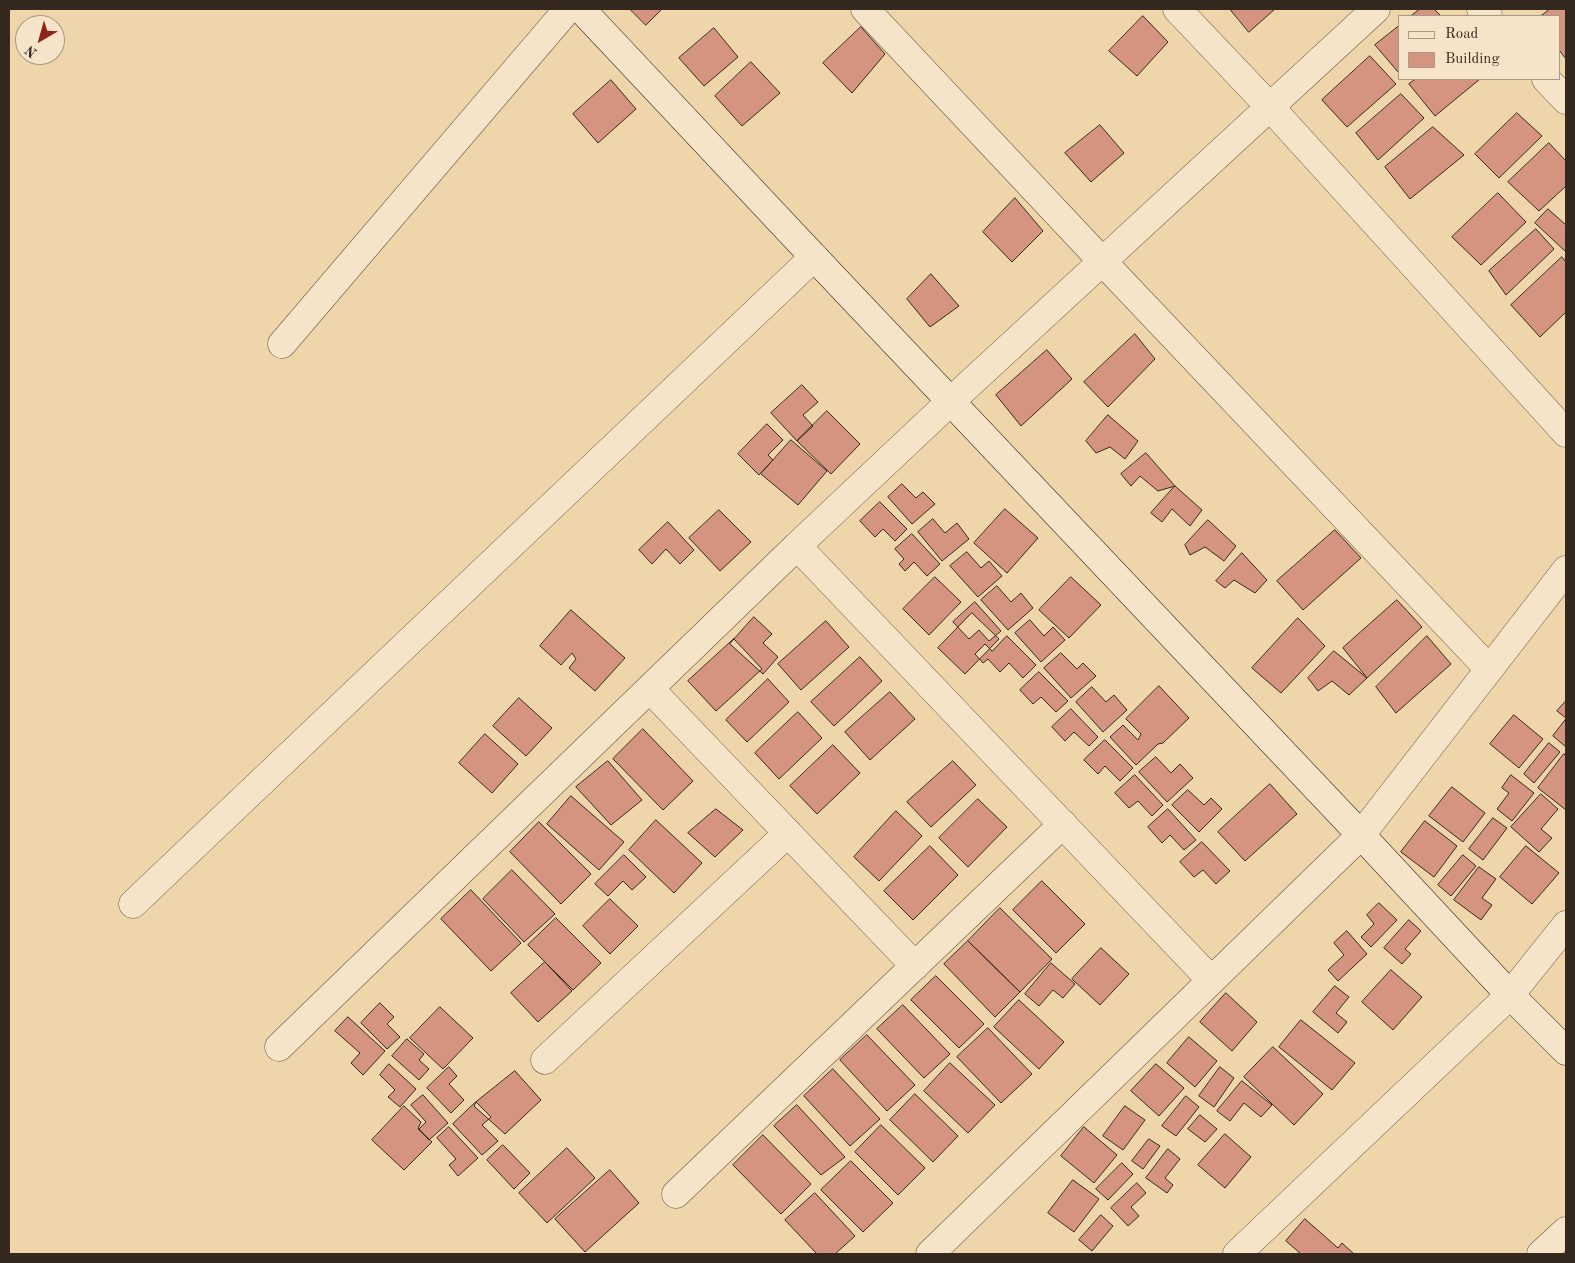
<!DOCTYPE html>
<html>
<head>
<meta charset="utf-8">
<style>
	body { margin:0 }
	#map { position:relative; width:1575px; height:1263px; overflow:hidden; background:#efd6aa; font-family:"Old Standard TT",serif }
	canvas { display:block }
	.frame { position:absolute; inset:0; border:10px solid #35281e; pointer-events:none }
	.legend { position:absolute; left:1398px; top:15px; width:162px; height:65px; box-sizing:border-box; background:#f5e4c8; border:1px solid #a89984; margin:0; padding:6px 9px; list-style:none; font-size:15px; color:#35281e }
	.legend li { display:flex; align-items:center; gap:10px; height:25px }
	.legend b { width:25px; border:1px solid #a89984 }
	.north { position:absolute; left:15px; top:15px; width:50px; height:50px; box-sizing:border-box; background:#f5e4c8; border:1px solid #a89984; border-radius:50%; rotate:218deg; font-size:14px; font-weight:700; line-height:20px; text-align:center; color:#35281e }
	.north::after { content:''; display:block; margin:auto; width:18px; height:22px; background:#8f2418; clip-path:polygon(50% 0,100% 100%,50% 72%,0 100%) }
</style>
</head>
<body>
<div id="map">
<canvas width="1575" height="1263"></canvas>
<div class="frame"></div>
<ul class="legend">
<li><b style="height:6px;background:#f5e4c8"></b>Road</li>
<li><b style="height:14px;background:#d5947f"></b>Building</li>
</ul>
<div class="north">N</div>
</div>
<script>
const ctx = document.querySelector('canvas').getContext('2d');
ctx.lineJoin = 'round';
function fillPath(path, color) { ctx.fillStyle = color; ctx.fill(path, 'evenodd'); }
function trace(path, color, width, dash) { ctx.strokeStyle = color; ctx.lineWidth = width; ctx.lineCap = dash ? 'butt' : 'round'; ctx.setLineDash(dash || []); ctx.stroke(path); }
const building = new Path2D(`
	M630,9H662L646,25Z
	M1230,9H1275L1249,32Z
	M1420,9H1434L1441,16H1411Z
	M1550,9H1566V59L1559,50V16H1541Z
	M1143,16L1168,42L1137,76L1109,51Z
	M1399,26V73L1375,45Z
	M861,27L885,54L852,93L823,63Z
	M714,28L738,57L704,86L679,58Z
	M1370,56L1396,84L1347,127L1322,100Z
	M751,62L780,93L742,126L715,96Z
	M1416,79H1480L1435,116L1409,84Z
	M611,80L636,109L598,143L573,114Z
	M1401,94L1424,118L1378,160L1356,133Z
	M1517,113L1542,136L1499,178L1475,154Z
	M1100,125L1124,153L1091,182L1065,153Z
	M1433,127L1464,155L1410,199L1385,167Z
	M1549,143L1566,161V186L1539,211L1508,182Z
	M1498,193L1526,222L1481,265L1452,237Z
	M1015,198L1043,231L1012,262L983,232Z
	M1548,209L1566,225V249L1565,251L1535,223Z
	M1536,229L1554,249L1506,295L1489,271Z
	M1562,257L1566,262V312L1540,337L1511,305Z
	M931,274L959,306L930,327L907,299Z
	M1135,334L1155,359L1108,407L1084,382Z
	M1047,350L1072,379L1021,426L996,395Z
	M802,385L818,402L803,415L813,426L797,441L771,413Z
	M827,411L860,444L831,474L797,441Z
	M1108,415L1138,441L1125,459L1110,447L1096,453L1086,441Z
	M767,424L783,440L768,455L773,460L759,475L738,454Z
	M791,440L827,471L798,505L761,474Z
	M1146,453L1175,486L1158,491L1140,476L1131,486L1121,474Z
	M902,484L916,498L923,492L935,504L912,524L888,497Z
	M1175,486L1202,510L1190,526L1172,509L1162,522L1151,513Z
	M880,502L907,529L895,541L883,529L875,537L860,521Z
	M1005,509L1038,538L1007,573L974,543Z
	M719,510L751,542L720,571L689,538Z
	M933,519L945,533L957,523L969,539L942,561L918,532Z
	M1208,520L1236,546L1224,561L1205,547L1190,555L1185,545Z
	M668,522L694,550L680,564L666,549L652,564L639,550Z
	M1335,530L1361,558L1303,610L1277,581Z
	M912,534L940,564L927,576L914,562L905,571L899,564L904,559L895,549Z
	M967,552L981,568L989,561L1002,576L978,597L950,566Z
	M1242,553L1267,580L1255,593L1234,580L1225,588L1216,581Z
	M935,577L961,602L929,635L903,609Z
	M1071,577L1101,605L1069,638L1039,610Z
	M997,586L1011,602L1021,593L1033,608L1008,630L981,600Z
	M1397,600L1422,627L1367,678L1343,648Z
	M975,602L1001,631L989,641L979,630L969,639L953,622Z
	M571,610L625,658L595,691L569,668L576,659L572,653L561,665L540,646Z
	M972,613L999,639L965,674L938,648Z
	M754,617L772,634L763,643L778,657L763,674L730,644Z
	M1298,618L1325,646L1281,693L1252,668Z
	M1030,620L1044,636L1053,627L1065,640L1041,662L1015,633Z
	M826,621L849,647L801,690L778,664Z
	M1007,636L1036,665L1023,678L1009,663L1000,672L988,659L983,663L975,654L985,644L992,651Z
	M1427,636L1451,664L1396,713L1376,687Z
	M734,639L762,669L716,711L688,681Z
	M1334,651L1367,678L1349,695L1332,681L1318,691L1308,678Z
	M1061,653L1077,669L1083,663L1096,676L1071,698L1044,668Z
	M860,657L882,681L834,726L811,702Z
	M1039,672L1068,701L1056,712L1041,697L1033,704L1020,690Z
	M768,679L789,702L747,742L726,720Z
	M1159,686L1189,718L1163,743L1158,744L1136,765L1110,737L1123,725L1138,740L1141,734L1126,719Z
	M1092,687L1106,702L1114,695L1127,710L1103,732L1076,702Z
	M890,692L915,719L870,760L845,732Z
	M519,698L552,728L526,756L493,726Z
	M1566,701V718L1557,711Z
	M1071,709L1098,737L1089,746L1074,732L1065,741L1052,727Z
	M798,712L822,738L779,779L755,753Z
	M1514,715L1543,739L1519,768L1490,744Z
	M1566,719V747L1553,736Z
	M643,729L693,781L663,810L613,759Z
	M485,734L518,764L492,793L459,763Z
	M1105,740L1133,768L1120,781L1105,766L1098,774L1084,760Z
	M1549,743L1560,752L1534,783L1524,774Z
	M833,745L860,773L817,814L790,786Z
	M1564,754L1566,756V810L1538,788Z
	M1156,757L1171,773L1180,764L1193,778L1167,802L1139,772Z
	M608,761L642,800L611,825L576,787Z
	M953,761L976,785L931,827L907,802Z
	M1135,775L1163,805L1152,816L1138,801L1129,808L1115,793Z
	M1511,775L1534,793L1512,821L1497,809L1509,793L1502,788Z
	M1270,784L1297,814L1245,861L1218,832Z
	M1452,787L1485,813L1463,842L1429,816Z
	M1188,790L1204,805L1211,798L1222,809L1199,832L1172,805Z
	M1541,794L1558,809L1541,829L1552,838L1539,852L1511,827Z
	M571,796L624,842L599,870L547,824Z
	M978,799L1007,827L968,867L939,838Z
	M716,809L743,830L715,857L688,833Z
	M1168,809L1196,840L1184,850L1170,835L1162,843L1148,827Z
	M896,811L922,836L879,881L854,857Z
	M1493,818L1507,828L1483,860L1469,849Z
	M656,820L702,863L674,893L629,850Z
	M1425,821L1457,846L1434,877L1401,852Z
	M539,822L591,874L561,904L510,852Z
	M1202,842L1230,871L1216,884L1203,870L1194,877L1180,862Z
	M930,846L958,875L913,920L884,891Z
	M1526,846L1559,873L1532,904L1500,877Z
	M624,855L646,877L632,890L623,881L608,896L595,884Z
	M1463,855L1476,866L1451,896L1438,885Z
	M1479,867L1496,879L1482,898L1492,905L1481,920L1454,900Z
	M512,870L555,914L524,942L483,899Z
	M1042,881L1085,924L1056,953L1013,910Z
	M471,890L521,943L491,971L441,919Z
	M610,899L638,926L610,954L583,926Z
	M1379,903L1397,920L1371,947L1361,937L1374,924L1367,915Z
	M1000,908L1052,959L1020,992L968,941Z
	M556,918L601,963L573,990L528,945Z
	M1409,920L1421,931L1405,949L1411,954L1402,964L1384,948Z
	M1347,931L1367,954L1338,981L1328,970L1344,955L1334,943Z
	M968,941L1020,992L995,1017L944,964Z
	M1101,948L1129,974L1100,1005L1072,979Z
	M545,962L572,991L538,1022L511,993Z
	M1051,963L1075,984L1063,998L1053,990L1039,1006L1025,994Z
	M1391,970L1422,997L1393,1030L1362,1002Z
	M936,976L984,1024L959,1048L911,1000Z
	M1335,986L1349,997L1336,1013L1347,1022L1338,1033L1313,1012Z
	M1226,993L1257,1022L1232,1051L1200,1022Z
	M1019,1000L1064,1042L1039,1069L994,1027Z
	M380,1003L394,1017L387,1024L400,1037L387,1049L361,1023Z
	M903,1005L950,1054L924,1078L877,1029Z
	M440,1007L473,1038L443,1069L410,1038Z
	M348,1017L385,1051L363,1075L351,1063L360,1053L335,1031Z
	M1301,1020L1355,1063L1332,1090L1279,1047Z
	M988,1028L1032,1074L1001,1103L957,1057Z
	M867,1035L915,1085L887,1111L840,1060Z
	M1189,1037L1217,1061L1195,1087L1167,1063Z
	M407,1039L424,1054L419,1060L429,1069L419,1080L392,1056Z
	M1273,1047L1323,1094L1294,1125L1244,1077Z
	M950,1063L995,1105L968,1133L924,1091Z
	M389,1064L416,1089L400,1107L388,1097L395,1090L380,1075Z
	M1156,1064L1184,1088L1159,1116L1131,1091Z
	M449,1067L457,1076L449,1084L464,1100L451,1113L427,1088Z
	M1220,1067L1234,1078L1214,1107L1199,1096Z
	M833,1069L880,1119L850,1146L804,1096Z
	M515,1071L541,1100L505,1134L474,1106L476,1102Z
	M1242,1081L1272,1105L1261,1117L1244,1103L1230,1121L1217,1111Z
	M915,1094L958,1136L933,1162L890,1120Z
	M423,1095L448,1123L429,1140L419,1129L426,1122L411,1105Z
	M1186,1096L1199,1107L1176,1136L1162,1126Z
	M476,1102L491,1117L482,1125L498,1141L482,1155L453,1124Z
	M797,1105L845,1157L821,1175L774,1126Z
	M404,1106L421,1122L418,1129L432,1142L404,1170L372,1140Z
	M1125,1106L1145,1120L1123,1150L1103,1136Z
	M1200,1115L1217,1129L1205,1142L1188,1129Z
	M881,1125L925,1168L898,1195L855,1152Z
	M449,1127L478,1158L458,1176L449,1165L456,1159L437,1138Z
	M1084,1127L1117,1155L1094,1183L1061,1156Z
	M1225,1134L1251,1157L1225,1188L1198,1165Z
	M763,1135L811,1184L781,1214L733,1165Z
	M1149,1139L1160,1146L1143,1169L1132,1161Z
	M503,1145L530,1173L514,1189L487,1160Z
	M567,1148L595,1178L547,1223L519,1193Z
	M1168,1149L1180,1159L1165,1178L1173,1185L1167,1193L1146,1178Z
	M851,1161L893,1203L863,1232L821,1190Z
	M1122,1163L1133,1174L1108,1200L1096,1189Z
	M610,1170L639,1203L585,1252L555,1219Z
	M1073,1180L1099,1199L1074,1232L1048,1213Z
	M1137,1183L1146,1193L1131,1207L1139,1216L1128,1226L1111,1208Z
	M815,1193L855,1236L835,1254H817L785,1220Z
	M1101,1215L1113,1226L1092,1251L1079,1240Z
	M1305,1219L1338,1248L1342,1243L1354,1254H1301L1286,1241Z`);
fillPath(building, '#d5947f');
trace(building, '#35281e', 1);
const street = new Path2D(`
	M865,9L1102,261L1489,669
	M1177,9L1270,107L1566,433
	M1481,9L1488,16
	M1546,79L1566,100
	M282,344L568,9
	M650,689L915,966
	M133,904L814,257
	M1211,980L797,546L951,401L1376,9
	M279,1047L797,546
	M545,1060L788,833
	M676,1194L1063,824
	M930,1254L1361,835L1566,570
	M1237,1254L1510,995L1566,925
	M1541,1254L1566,1231`);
const secondary = new Path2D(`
	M581,9L814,257L1361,835L1510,995L1566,1051`);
trace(street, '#645441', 29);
trace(secondary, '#35281e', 29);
trace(street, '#f5e4c8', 28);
trace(secondary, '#f5e4c8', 28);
</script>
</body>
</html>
